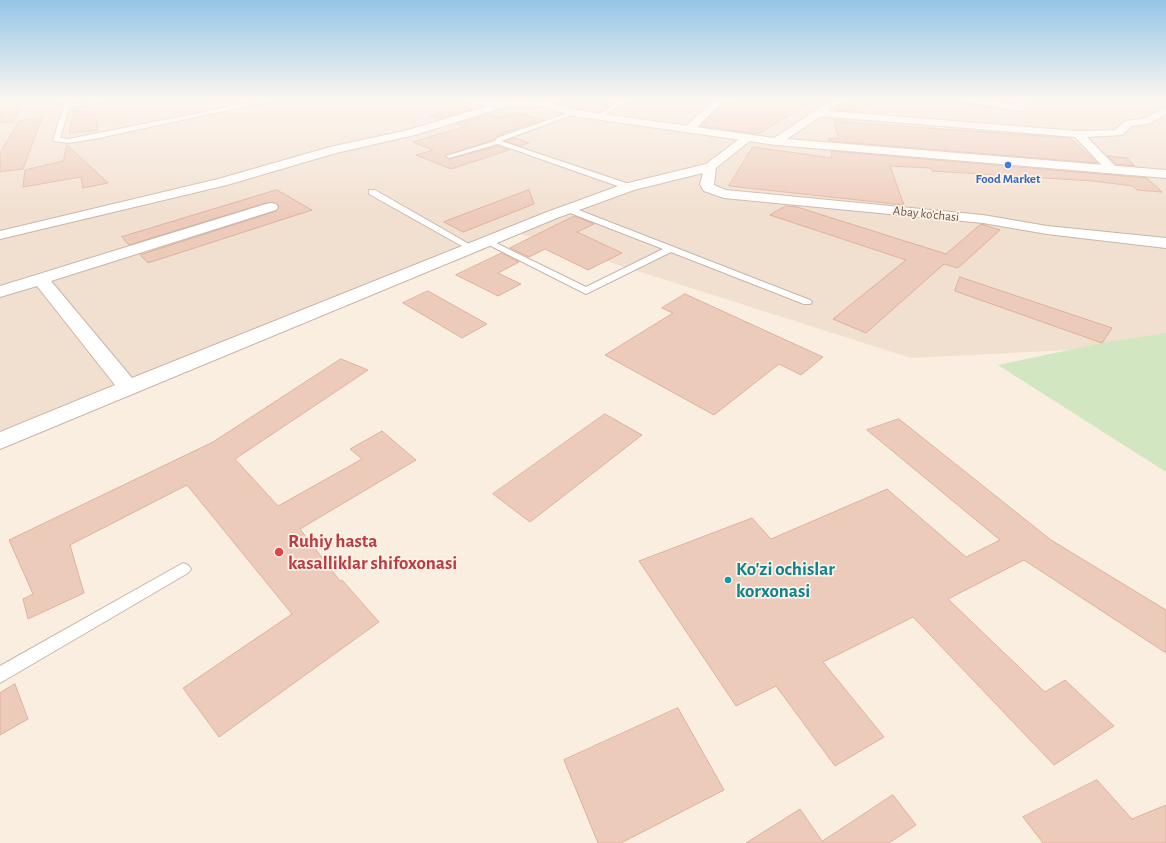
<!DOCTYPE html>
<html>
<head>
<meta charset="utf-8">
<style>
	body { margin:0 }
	canvas { display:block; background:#faeee0 }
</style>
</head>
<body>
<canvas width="1166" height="843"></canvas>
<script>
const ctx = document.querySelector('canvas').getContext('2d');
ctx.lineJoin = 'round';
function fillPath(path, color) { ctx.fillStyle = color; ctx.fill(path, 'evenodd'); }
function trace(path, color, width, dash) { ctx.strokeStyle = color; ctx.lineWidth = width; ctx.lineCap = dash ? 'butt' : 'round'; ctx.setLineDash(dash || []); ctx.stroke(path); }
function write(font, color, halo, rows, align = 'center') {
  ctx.font = font + ' "Alegreya Sans",sans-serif'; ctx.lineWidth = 3.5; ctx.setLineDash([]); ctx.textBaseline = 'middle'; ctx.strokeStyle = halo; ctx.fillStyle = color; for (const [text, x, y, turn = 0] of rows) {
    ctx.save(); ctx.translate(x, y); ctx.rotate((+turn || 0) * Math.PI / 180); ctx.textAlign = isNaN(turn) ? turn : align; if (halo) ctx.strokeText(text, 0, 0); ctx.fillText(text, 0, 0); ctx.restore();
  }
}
fillPath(new Path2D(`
	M0,99H1166V345L911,358L518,233L0,444Z`), '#f1dfcf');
fillPath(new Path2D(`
	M1166,333V472L998,365L1102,343Z`), '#d2e6c1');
const building = new Path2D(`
	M736,99H816L758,134L700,126L711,115Z
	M847,99H874L856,112L833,110Z
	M22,105L13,122L0,123V107Z
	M463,106L472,109L440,119L430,116Z
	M94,110L98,130L69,133L74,112Z
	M516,112L543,120L503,133L504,134L496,137L494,140L446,155L445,156L449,159L498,146L509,150L451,169L416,155L433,150L413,142L466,126L457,124L489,114L500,117Z
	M42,118L23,169L0,172V153L19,121Z
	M834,119L845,120L842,122L1070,138L1097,163L829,141V138L838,139Z
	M515,138L529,143L520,146L506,141Z
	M67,145L108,183L83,188L81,177L23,187L25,170L63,161Z
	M753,147L832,158L831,151L1147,178L1162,192L1137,190L1133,186L1093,181L932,171L931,168L890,166L904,205L729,186Z
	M1108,156L1127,158L1135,166L1116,164Z
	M277,190L312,210L148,263L140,255L276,211L279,206L276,203H266L129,245L122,237Z
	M529,190L534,204L463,232L444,222Z
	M786,206L797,207L946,254L981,224L1000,230L958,268L944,264L866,333L833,319L906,260L770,215Z
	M575,216L594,224L577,232L622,253L588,270L545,249L529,257L510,248Z
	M502,253L519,262L498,273L521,284L498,296L456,275Z
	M960,277L1112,328L1102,343L955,291Z
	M428,291L487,324L462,338L403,303Z
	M685,294L823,357L801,375L779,364L714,415L605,355L673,313L662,308Z
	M341,359L368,370L235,459L278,506L362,459L350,449L382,431L416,460L300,529L340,581L342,580L379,622L219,737L183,688L292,614L187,485L70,545L84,593L28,619L23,599L33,594L9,540L213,442Z
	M605,414L642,435L530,522L493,494Z
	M899,419L1051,540L1166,610V653L1024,560L948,599L1045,692L1065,680L1114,726L1054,765L913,617L823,662L884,737L835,766L776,686L736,706L639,561L752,518L771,539L887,489L966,557L1000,540L867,430Z
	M15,684L28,719L0,735V693Z
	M678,708L724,790L621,843H598L564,760Z
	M1097,780L1132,819L1166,805V843H1043L1023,817Z
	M893,795L916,825L889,843H746L800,809L822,841Z`);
fillPath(building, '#edcbba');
trace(building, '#deb19c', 1);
const lane = new Path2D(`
	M66,99H72L70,105L101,99H116L69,108L60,138L68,139L268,99H280L94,139L68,143L54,141L53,140Z
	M623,99H630L600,118L595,117Z
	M573,111L576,113L575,114L501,141L632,185V189H626L498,144L449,158L446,156L495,141L497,138Z
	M369,190H375L476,248L472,251L469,250L369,194Z
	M565,207H571L810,300L812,302L810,304H804L671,252L586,294L483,242L484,240H490L586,287L663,249L565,211Z
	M183,563L188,565L191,569L188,573L0,683V666Z`);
const street = new Path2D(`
	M715,99H726L692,132H684L682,130L684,128Z
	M959,99H985L1017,105L1021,99H1032L1023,110L1019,111L964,102Z
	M501,102L506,105L505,107L415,135L336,153L227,185L0,239V231L218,179L330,147L408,130Z
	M1166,107V114L1148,124L1132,126L1122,135L1087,137L1117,168L1115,171H1107L1075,137L818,116L813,113L818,110L1078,131L1115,130L1125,121L1142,119Z
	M747,135L751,136L753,138L751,140L716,168L714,185L726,190L983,215L1047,226L1166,238V248L1047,234L983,223L724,198L704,191L700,184L703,173L634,190L557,218L0,449V432L115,385L37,286L0,297V286L266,204L271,203L276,204L278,207L276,210L51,281L132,378L547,212L624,184L706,164L743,136Z`);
const secondary = new Path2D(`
	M461,99H486L501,102L543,100L575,110L774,138L833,99H846L787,139L1166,170V178L776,145L573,116L542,106L501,108L466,102Z`);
trace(lane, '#c9b5a9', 2);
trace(street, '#c9b5a9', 2);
trace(secondary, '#ceb7a9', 2);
fillPath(lane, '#fff');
fillPath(street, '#fff');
fillPath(secondary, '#fff');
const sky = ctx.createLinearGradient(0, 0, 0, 217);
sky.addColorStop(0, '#94c5e5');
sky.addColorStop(0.46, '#fdf7f1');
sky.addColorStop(1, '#fdf7f100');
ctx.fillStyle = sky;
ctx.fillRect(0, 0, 1166, 217);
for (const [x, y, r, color] of [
	[1008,165,4,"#3f7fe0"],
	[279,552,5,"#e0444e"],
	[728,580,4,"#0f9aa8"]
]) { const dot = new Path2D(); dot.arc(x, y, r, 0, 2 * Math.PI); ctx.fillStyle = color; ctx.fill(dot); trace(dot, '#fdf2e6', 1.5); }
write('bold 13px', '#366cbe', '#fdf2e6', [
	["Food Market",1008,179]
]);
write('13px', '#6e544a', '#fdf2e6', [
	["Abay ko'chasi",926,214,6]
]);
write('bold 19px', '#be3a42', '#fdf2e6', [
	["Ruhiy hasta",288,541],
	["kasalliklar shifoxonasi",288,563]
], 'left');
write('bold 19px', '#0d838f', '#fdf2e6', [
	["Ko'zi ochislar",736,569],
	["korxonasi",736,591]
], 'left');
</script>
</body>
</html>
